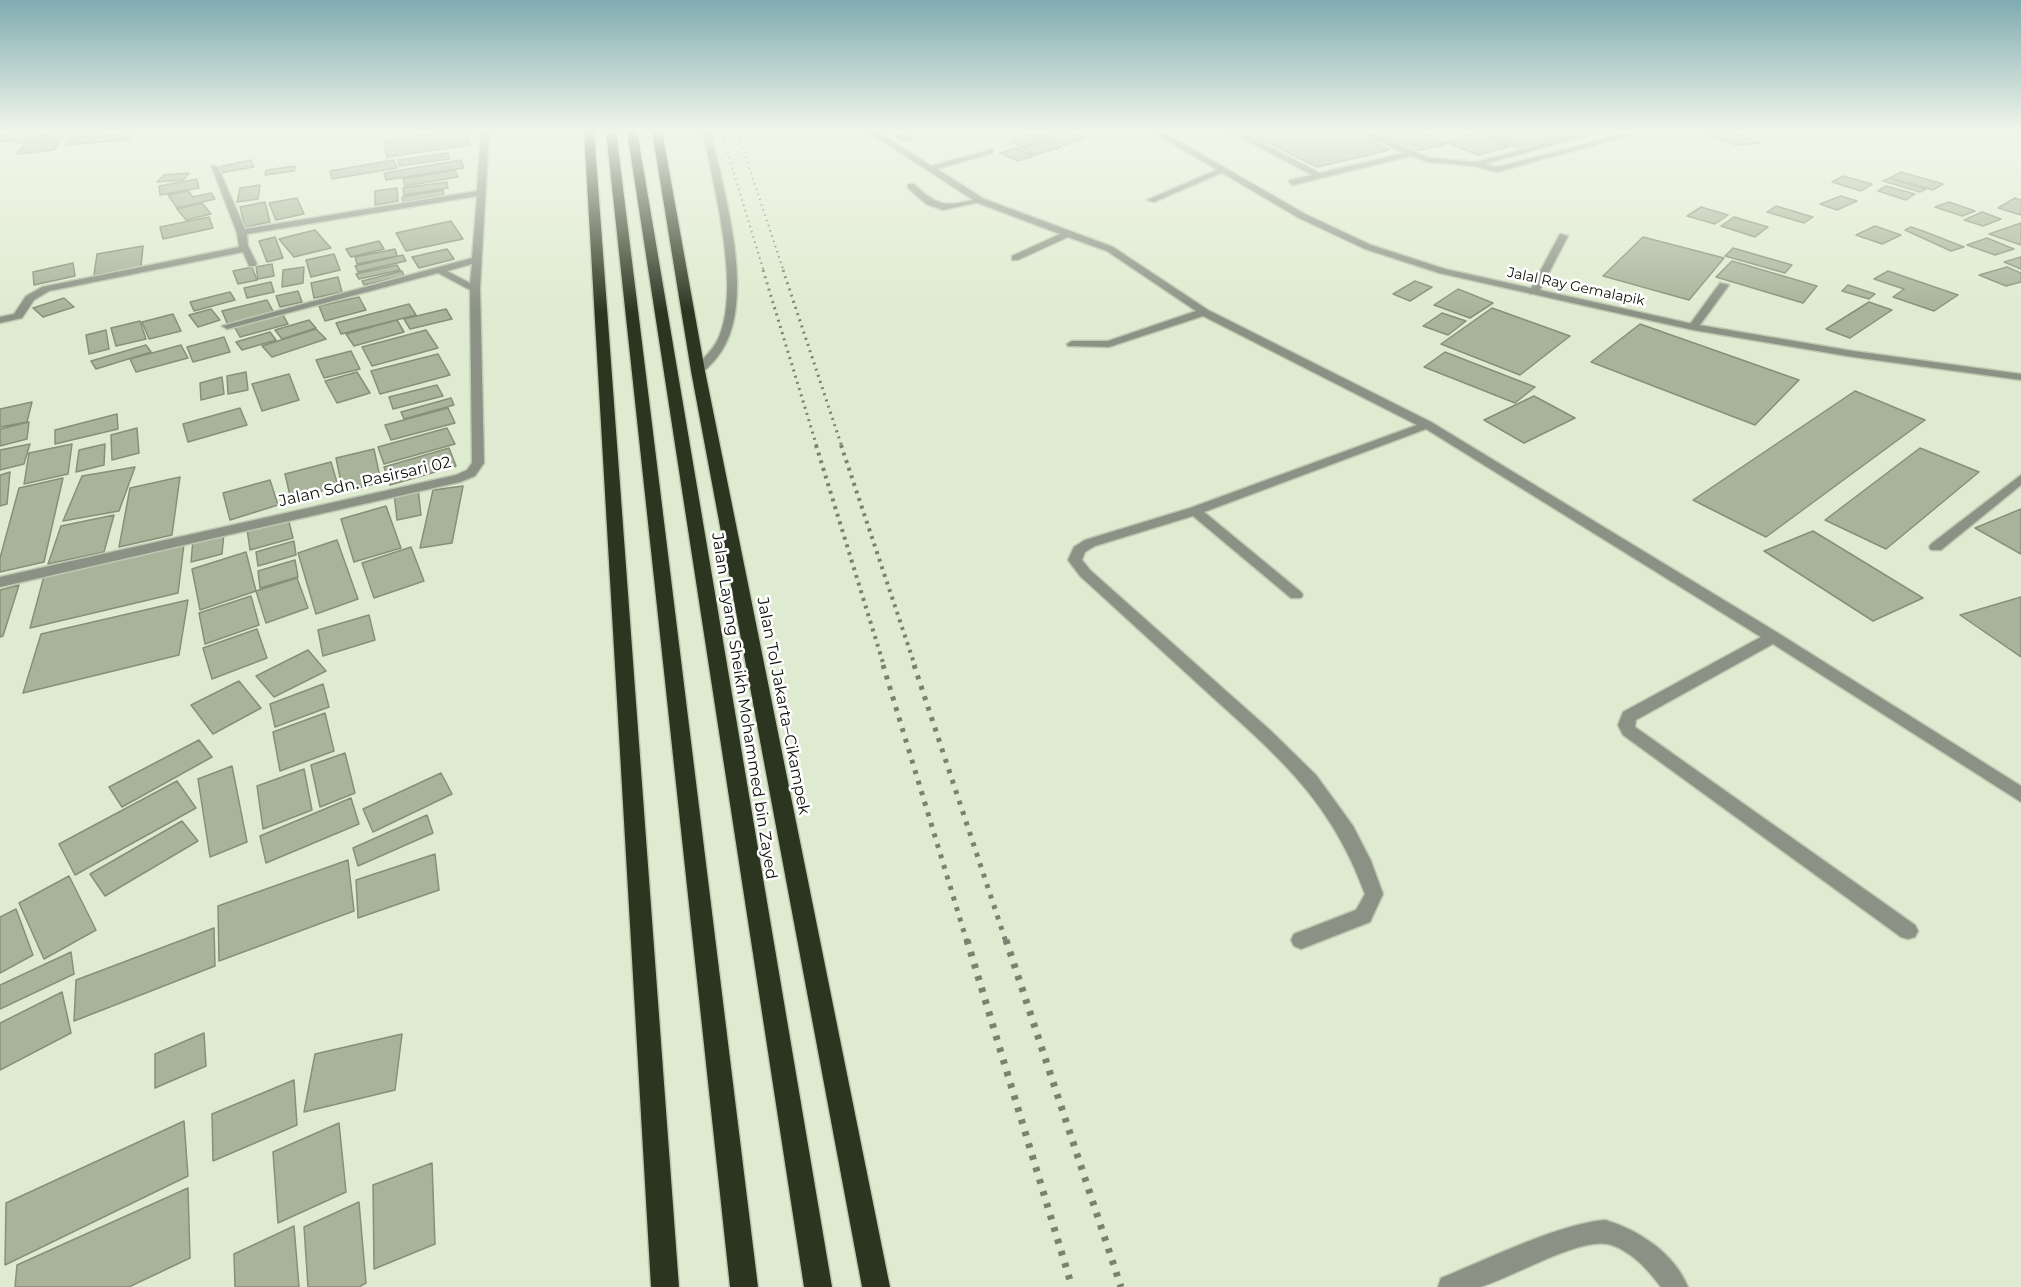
<!DOCTYPE html>
<html>
<head>
<meta charset="utf-8">
<style>
	body { margin:0 }
	canvas { display:block; background:#dfebd0 }
</style>
</head>
<body>
<canvas width="2021" height="1287"></canvas>
<script>
const ctx = document.querySelector('canvas').getContext('2d');
ctx.lineJoin = 'round';
function fillPath(path, color) { ctx.fillStyle = color; ctx.fill(path, 'evenodd'); }
function trace(path, color, width, dash) { ctx.strokeStyle = color; ctx.lineWidth = width; ctx.lineCap = dash ? 'butt' : 'round'; ctx.setLineDash(dash || []); ctx.stroke(path); }
function write(font, color, halo, rows, align = 'center') {
  ctx.font = font + ' Montserrat,sans-serif'; ctx.lineWidth = 5; ctx.setLineDash([]); ctx.textBaseline = 'middle'; ctx.strokeStyle = halo; ctx.fillStyle = color; for (const [text, x, y, turn = 0] of rows) {
    ctx.save(); ctx.translate(x, y); ctx.rotate((+turn || 0) * Math.PI / 180); ctx.textAlign = isNaN(turn) ? turn : align; if (halo) ctx.strokeText(text, 0, 0); ctx.fillText(text, 0, 0); ctx.restore();
  }
}
const building = new Path2D(`
	M26,131H68L22,137Z
	M73,131H107L69,137Z
	M450,131H466L470,145L387,157L384,141Z
	M1056,131H1067L1086,138L1066,145L1041,136Z
	M1245,131H1350L1390,150L1317,167Z
	M1369,131H1418L1446,144L1412,152Z
	M1502,131H1582L1521,148L1488,135Z
	M1728,131L1760,143L1736,145L1709,135Z
	M19,133L13,141L0,142V135Z
	M67,133L63,138L17,143L21,138Z
	M135,133L128,140L66,145L74,137Z
	M906,133L916,137L904,141L894,137Z
	M1478,133L1510,146L1478,155L1446,142Z
	M1034,134L1047,140L1022,147L1009,141Z
	M61,140L54,150L17,154L25,144Z
	M1049,141L1062,147L1035,155L1023,148Z
	M1017,148L1034,156L1018,161L1000,153Z
	M448,153L449,159L399,166L398,160Z
	M251,160L254,167L220,173L218,167Z
	M394,160L397,168L332,179L330,171Z
	M461,160L464,168L386,180L384,173Z
	M296,166L294,171L265,175L266,170Z
	M455,170L458,177L405,186L403,179Z
	M1901,172L1943,184L1933,190L1890,178Z
	M189,173L183,180L157,182L164,175Z
	M1843,176L1872,184L1861,191L1832,182Z
	M1890,178L1926,189L1920,192L1883,181Z
	M197,179L199,188L160,195L159,186Z
	M447,182L448,188L404,195L403,188Z
	M260,185L258,199L237,202L240,188Z
	M1886,186L1915,194L1906,200L1878,191Z
	M397,188L398,201L375,205V191Z
	M443,190L444,195L403,202L402,197Z
	M188,191L193,197L211,193L215,199L177,208L168,195Z
	M1841,196L1857,201L1837,210L1820,204Z
	M297,198L304,214L276,220L269,203Z
	M2015,198L2021,200V215L1998,208Z
	M265,202L270,222L245,227L240,207Z
	M1949,202L1975,211L1962,216L1935,207Z
	M202,203L211,214L186,220L177,209Z
	M1776,206L1813,217L1804,223L1767,212Z
	M1701,207L1728,215L1715,224L1687,216Z
	M1982,212L2001,219L1983,226L1964,220Z
	M209,217L213,228L163,239L160,227Z
	M1734,217L1768,227L1755,237L1721,226Z
	M451,221L463,239L406,251L396,233Z
	M2021,223V245L1989,234Z
	M1875,226L1901,235L1882,244L1856,235Z
	M1911,227L1923,231L1964,247L1951,251L1905,230Z
	M315,230L331,248L294,257L279,239Z
	M275,237L283,258L267,262L259,241Z
	M1643,237L1724,258L1689,300L1603,276Z
	M1987,238L2014,249L1995,255L1967,245Z
	M379,241L384,249L351,257L346,249Z
	M143,246L141,267L94,275L97,254Z
	M1733,248L1792,265L1785,273L1725,256Z
	M395,249L397,256L357,264L355,257Z
	M447,249L454,259L419,268L412,257Z
	M334,254L340,270L311,277L306,260Z
	M403,255L406,261L358,272L355,266Z
	M2021,257V269L2004,262Z
	M1732,261L1817,286L1803,303L1716,277Z
	M73,263L75,276L34,285L33,272Z
	M272,264L274,276L258,279L256,267Z
	M397,265L400,270L359,279L356,274Z
	M252,267L257,280L238,284L233,271Z
	M304,267L303,283L282,287L283,270Z
	M2007,267L2021,273V282L2006,286L1979,275Z
	M402,271L404,276L364,285L362,281Z
	M1888,271L1958,295L1934,311L1893,297L1904,289L1874,279Z
	M338,277L342,292L314,298L311,283Z
	M1415,281L1432,287L1410,301L1393,294Z
	M271,282L274,292L247,298L244,288Z
	M1848,285L1875,294L1869,299L1842,291Z
	M1458,289L1493,303L1470,318L1434,305Z
	M298,291L302,302L280,307L276,296Z
	M230,292L235,300L194,311L190,302Z
	M359,297L366,310L325,321L319,306Z
	M64,298L74,307L43,317L33,308Z
	M267,300L274,313L228,325L222,311Z
	M1869,302L1892,310L1850,338L1826,329Z
	M409,304L416,315L341,334L336,323Z
	M1492,308L1570,336L1520,375L1441,344Z
	M211,309L220,320L198,327L189,315Z
	M446,309L452,319L410,329L404,319Z
	M282,313L288,324L240,337L234,326Z
	M1442,313L1466,321L1448,335L1423,326Z
	M173,314L181,331L149,339L142,322Z
	M309,320L316,328L282,339L275,330Z
	M397,320L404,332L354,346L346,334Z
	M140,321L146,339L116,346L111,328Z
	M1640,324L1799,380L1755,425L1591,362Z
	M316,329L326,339L272,357L262,346Z
	M106,330L109,349L89,354L86,335Z
	M426,330L438,348L372,366L362,347Z
	M270,332L276,340L242,350L236,342Z
	M224,337L230,352L193,362L187,347Z
	M146,345L151,352L96,369L91,361Z
	M181,345L188,358L136,372L130,359Z
	M351,351L360,369L324,378L316,360Z
	M1445,352L1535,387L1515,403L1424,367Z
	M438,354L450,375L380,394L371,371Z
	M246,372L248,390L228,394L227,376Z
	M357,372L370,393L337,403L325,381Z
	M289,374L299,400L262,411L252,384Z
	M222,377L224,394L201,400L200,383Z
	M437,385L443,396L393,409L389,397Z
	M1855,391L1925,420L1766,537L1693,500Z
	M1534,396L1575,418L1524,443L1484,420Z
	M451,398L454,405L404,419L401,412Z
	M32,402L27,422L0,427V409Z
	M240,408L247,425L188,442L183,424Z
	M448,408L455,423L391,440L385,425Z
	M117,414L118,429L55,444V430Z
	M29,422L27,439L0,446V429Z
	M137,428L139,453L112,460L111,435Z
	M447,428L455,444L384,464L378,447Z
	M30,444L24,464L0,470V450Z
	M72,444L68,474L24,484L29,453Z
	M105,444L104,465L76,472L79,450Z
	M449,448L456,466L390,485L384,467Z
	M1920,448L1979,472L1886,549L1825,520Z
	M374,449L381,482L343,492L336,458Z
	M331,462L338,486L291,500L285,474Z
	M135,467L119,511L63,521L82,476Z
	M10,472L7,504L0,506V475Z
	M180,477L172,535L119,547L130,488Z
	M63,478L44,562L0,572V558L19,488Z
	M270,480L278,505L230,520L223,493Z
	M463,486L452,543L420,548L433,490Z
	M418,488L421,515L397,520L394,493Z
	M386,506L401,548L354,562L341,519Z
	M2021,509V554L1975,528Z
	M114,515L104,552L48,564L61,526Z
	M288,518L293,538L250,550L247,529Z
	M1813,531L1923,598L1873,621L1764,551Z
	M224,533L222,554L191,562L193,540Z
	M337,540L358,599L316,614L298,553Z
	M294,541L296,555L258,566L256,552Z
	M184,544L178,593L30,628L44,576Z
	M411,547L424,581L374,598L362,563Z
	M246,552L256,591L200,610L192,569Z
	M295,560L298,577L260,588L258,571Z
	M297,578L308,608L266,623L256,591Z
	M19,585L3,636L0,637V590Z
	M251,596L259,625L205,644L199,613Z
	M2021,597V657L1960,615Z
	M188,600L179,655L23,693L41,634Z
	M369,615L375,640L323,656L318,630Z
	M257,629L267,658L212,679L203,648Z
	M308,650L326,671L274,697L256,676Z
	M239,681L261,708L213,734L191,705Z
	M323,684L329,707L275,727L270,704Z
	M325,713L334,751L280,771L273,732Z
	M199,740L212,757L122,807L109,787Z
	M345,753L355,793L320,807L311,765Z
	M232,766L247,842L210,857L198,779Z
	M304,769L312,810L263,829L257,786Z
	M441,773L452,794L373,832L363,809Z
	M177,781L196,808L75,875L59,844Z
	M351,798L359,824L266,863L260,836Z
	M427,815L433,833L358,866L353,848Z
	M182,821L198,841L105,896L90,874Z
	M435,854L439,890L358,918L356,880Z
	M348,860L354,911L219,961L218,906Z
	M69,876L96,930L44,959L19,903Z
	M16,909L33,955L0,973V917Z
	M214,928L215,966L74,1021L76,980Z
	M71,952L74,974L0,1009V985Z
	M62,992L71,1033L0,1070V1023Z
	M204,1033L206,1066L155,1088V1054Z
	M402,1034L395,1090L304,1112L315,1054Z
	M294,1080L297,1125L213,1161L212,1114Z
	M184,1121L188,1176L5,1265L6,1203Z
	M339,1123L346,1192L278,1223L273,1152Z
	M432,1163L435,1244L374,1269L373,1185Z
	M188,1188L190,1258L129,1287H15L17,1265Z
	M359,1202L366,1283L359,1287H308L304,1227Z
	M294,1226L299,1287H235L234,1254Z`);
fillPath(building, '#a8b39a');
trace(building, '#869078', 1.5);
const lane = new Path2D(`
	M703,131H711C723,192 761,308 715,360C710,365 705,372 698,374L692,371C701,360 712,352 718,339C742,289 713,185 703,131Z
	M1219,169L1226,171L1154,202L1147,200Z
	M908,184H914C940,209 948,206 981,198L985,201L943,210L926,204L908,188Z
	M1560,234L1568,236L1539,292L1530,294L1529,292Z
	M1720,283L1729,285L1697,329H1689L1688,327Z`);
const street = new Path2D(`
	M481,131H489L480,289L484,463L475,476L460,482L0,587V577L456,475L467,470L472,463L470,290L438,273L227,329L222,326L472,258L477,196L247,234L248,246L257,264L255,266H249L243,252L49,291L34,300L22,318L0,323V317L14,314L26,296L42,287L239,247L237,233L211,165L218,167L245,229L477,191ZM472,264L470,283L447,271Z
	M867,131H877L931,166L993,149V153L937,169L984,199L1113,247L1208,310L1431,422L1778,633L2021,786V802L1773,644L1636,720L1635,727L1915,925L1918,931L1915,937L1908,939L1901,937L1623,735L1618,725L1623,712L1761,637L1426,429L1204,512L1301,592L1303,595L1301,598H1291L1193,516L1095,546L1085,552L1082,560L1090,570L1270,730L1316,775L1353,826L1371,861L1383,894L1370,922L1301,949L1294,946L1291,940L1294,934L1356,910L1365,894C1331,801 1280,758 1209,694C1166,655 1123,615 1080,576L1068,560L1074,547L1085,540L1190,508L1417,425L1203,316L1109,347L1068,346L1067,344L1072,341H1108L1196,311L1107,251L1068,237L1018,260H1012V256L1060,234L978,203Z
	M1151,131H1161L1305,214L1371,245L1445,269L1693,324L1853,351L2021,374V380L1853,357L1693,330L1439,273L1365,249L1299,218Z
	M1228,131H1239L1320,173L1404,153L1357,131H1368L1430,158L1476,162L1590,131H1604L1484,164L1497,167L1627,133L1631,135L1497,172L1473,166L1428,162L1411,156L1293,185L1289,182L1290,180L1312,175Z
	M1482,131H1490L1491,132L1487,134Z
	M2021,475V485L1941,550H1931L1929,547L1931,544Z
	M1605,1220C1639,1230 1674,1253 1688,1287H1661C1648,1270 1630,1249 1607,1244C1578,1238 1511,1278 1480,1287C1467,1287 1451,1287 1438,1287L1441,1278C1486,1260 1558,1224 1605,1220Z`);
const highway = new Path2D(`
	M584,131H594L679,1287H651Z
	M606,131H616L758,1287H730Z
	M627,131H637L832,1287H804Z
	M652,131H662L705,371L890,1287H862L691,371Z`);
trace(lane, '#bdc8b0', 3);
trace(street, '#bdc8b0', 3);
trace(highway, '#bdc8b0', 3);
fillPath(lane, '#8c9186');
fillPath(street, '#8c9186');
fillPath(highway, '#2c3520');
trace(new Path2D(`
	M721,131L764,272
	M737,131L784,272`), '#79816f', 2, [1.5, 4]);
trace(new Path2D(`
	M763,270L817,447
	M783,270L842,447`), '#79816f', 3, [2, 4.5]);
trace(new Path2D(`
	M816,445L884,666
	M841,445L915,666`), '#79816f', 4, [3, 5]);
trace(new Path2D(`
	M883,665L967,942
	M914,665L1006,942`), '#79816f', 5, [4, 7]);
trace(new Path2D(`
	M967,940L1072,1287
	M1006,940L1121,1287`), '#79816f', 7, [4.5, 8]);
const sky = ctx.createLinearGradient(0, 0, 0, 311);
sky.addColorStop(0, '#80acb1');
sky.addColorStop(0.42, '#f1f6ea');
sky.addColorStop(1, '#f1f6ea00');
ctx.fillStyle = sky;
ctx.fillRect(0, 0, 2021, 311);
write('14px', '#0c0f07', '#fff', [
	["Jalal Ray Gemalapik",1576,287,12]
]);
write('16px', '#0c0f07', '#fff', [
	["Jalan Sdn. Pasirsari 02",365,482,-13],
	["Jalan Layang Sheikh Mohammed bin Zayed",744,706,81],
	["Jalan Tol Jakarta–Cikampek",783,706,79]
]);
</script>
</body>
</html>
